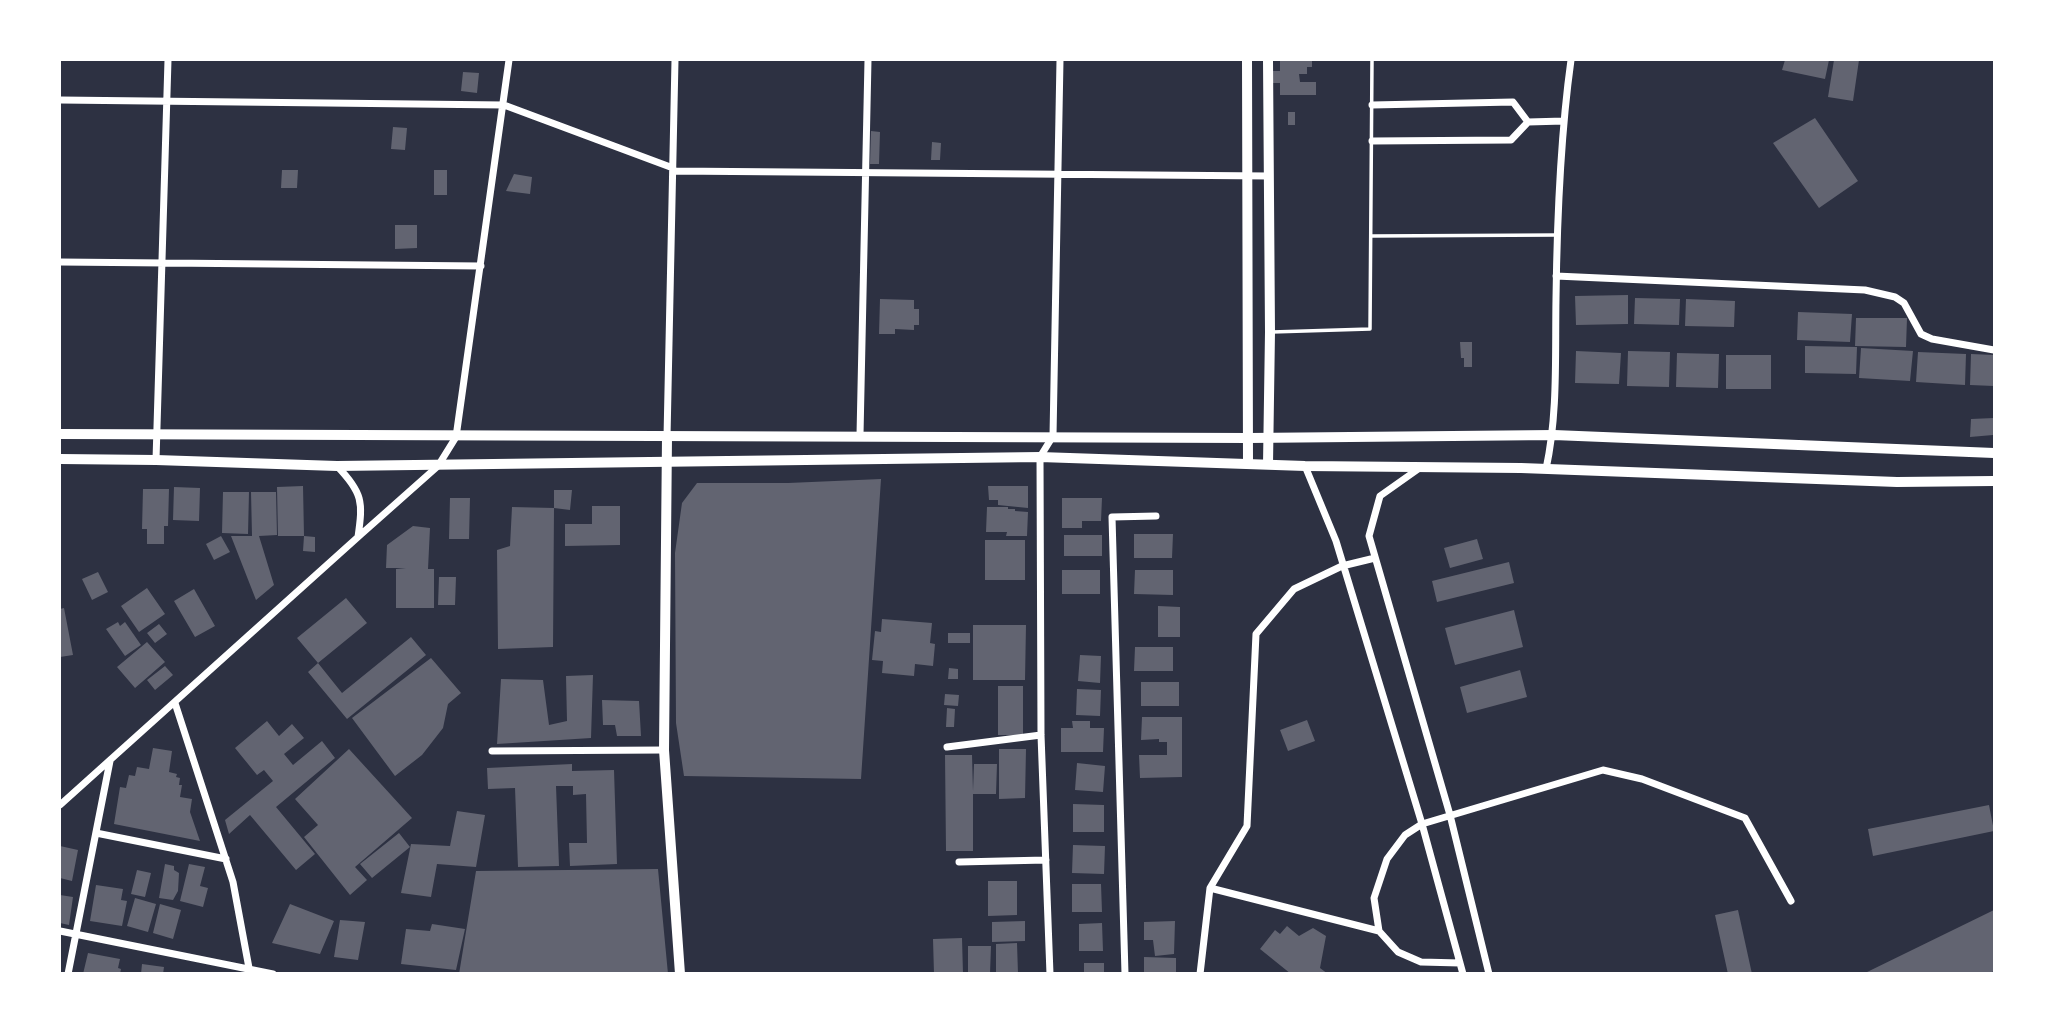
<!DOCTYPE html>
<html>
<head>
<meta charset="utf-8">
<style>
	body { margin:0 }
	#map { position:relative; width:2054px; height:1033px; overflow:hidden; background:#2d3142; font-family:"Asap Condensed",sans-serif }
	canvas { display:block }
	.frame { position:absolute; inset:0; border:61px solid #fff; pointer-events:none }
</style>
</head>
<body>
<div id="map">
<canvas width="2054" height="1033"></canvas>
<div class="frame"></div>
</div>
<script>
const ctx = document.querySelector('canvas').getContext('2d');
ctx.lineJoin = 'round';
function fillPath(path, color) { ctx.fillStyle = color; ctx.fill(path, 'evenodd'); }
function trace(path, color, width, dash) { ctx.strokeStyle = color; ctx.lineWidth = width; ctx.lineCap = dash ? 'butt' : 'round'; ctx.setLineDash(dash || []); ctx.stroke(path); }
fillPath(new Path2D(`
	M1280,60H1312V67H1307V74H1299L1300,82H1316V95H1280V83H1272V71H1280Z
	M1785,60H1829L1825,79L1782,70Z
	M1834,60H1859L1853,101L1828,97Z
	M463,72L479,73L477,93L461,91Z
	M1288,112H1295V125H1288Z
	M1815,118L1858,181L1819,208L1773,143Z
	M393,127L407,128L405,150L391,149Z
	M871,131L880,132L879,164H870Z
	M932,142L941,143L940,160H931Z
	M282,170H298L297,188H281Z
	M434,170H447V195H434Z
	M514,174L532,177L530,194L506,191Z
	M395,225H417V248L395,249Z
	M1628,295V324L1576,325L1575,296Z
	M1635,298L1680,299L1679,325L1634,324Z
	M880,299L914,300V309H919V325H914V330L895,329V334H879Z
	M1686,299L1735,301L1734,327L1685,326Z
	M1798,312L1852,314L1850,342L1797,340Z
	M1856,318H1907L1906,347L1855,346Z
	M1460,342H1472V367H1464V358H1461Z
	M1805,346L1857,347L1856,374L1805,373Z
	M1861,348L1913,351L1910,381L1859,378Z
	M1576,351L1621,353L1619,384L1575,383Z
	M1628,351L1670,352L1669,387L1627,386Z
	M1918,352L1966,354L1965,385L1916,382Z
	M1677,353L1719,354L1718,388L1676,387Z
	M1971,354L1994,355V386L1970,385Z
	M1726,355H1771V389H1726Z
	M1994,418L1993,435L1970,437L1971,419Z
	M881,479L861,779L684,776L676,723L675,553L682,503L697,483H788Z
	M303,486L304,536H278L277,487Z
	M988,486H1028V508L998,505V500H989Z
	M174,487L200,488L199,521L173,520Z
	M143,489H169L168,526H164V544H147V529H142Z
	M554,490H572L570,510L554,508Z
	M223,492H249L248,534L222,533Z
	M251,492H276L277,535L259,536L274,585L256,600L231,536H252Z
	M450,498H470L469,539H449Z
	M1062,498H1102L1101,521H1082V528H1062Z
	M592,506H620V545L565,546V524H592Z
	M512,507L554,508L553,647L498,649L497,550L510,546Z
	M987,507H1008V509H1015V511L1028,512L1027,536H1006L1007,532H986Z
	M413,526L430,528L428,569H434V608H396V569L406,568H386L387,545Z
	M1134,534H1173L1172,558H1134Z
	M1064,535H1102V556H1064Z
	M221,536L230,552L214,560L206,544Z
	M304,536L315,537V552L303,551Z
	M1477,539L1483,559L1450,568L1444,548Z
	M985,540H1025V580H985Z
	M1509,562L1514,583L1437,602L1432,581Z
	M1062,570H1100V594H1062Z
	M1135,570H1173V595L1134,594Z
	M98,572L108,592L92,600L82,579Z
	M439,577H456L455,605H438Z
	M147,588L165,614L139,632L121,606Z
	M194,589L215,626L195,637L174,601Z
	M346,598L367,623L318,663L342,693L411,637L426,655L347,719L308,672L318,663L297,638Z
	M1158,606L1180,607V637H1158Z
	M64,608L73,655L60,657V609Z
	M1514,610L1523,647L1455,665L1445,628Z
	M882,619L932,623L930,643L935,644L933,666L915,664L914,676L882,673L883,661L872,660L875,631L881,632Z
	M118,622L120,626L125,622L141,645L125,656L106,629Z
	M159,624L167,634L155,643L147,633Z
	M973,625H1026L1025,680H973Z
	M948,633H970V643H948Z
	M147,642L165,662L135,688L117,667Z
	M1135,647H1173V671H1134Z
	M1080,655L1101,656L1100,683L1078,681Z
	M431,658L461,693L448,704L443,728L422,755L395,776L352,718Z
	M165,666L173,675L155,690L147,680Z
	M949,668L958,669V679H948Z
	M1520,670L1527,697L1467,713L1460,687Z
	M593,675L591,738L497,744L501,679L543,680L549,725L567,721L566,676Z
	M1141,682H1179V706H1141Z
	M998,686H1023V735H998Z
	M1077,689L1101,690L1100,716L1076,715Z
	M945,694L959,695L958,706L944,705Z
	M602,700L639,701L641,736H617L615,725H603Z
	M947,708L955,709L954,727H946Z
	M1142,717H1182V777L1140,778L1139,755H1167V742H1159V739L1141,740Z
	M1307,720L1315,741L1288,751L1280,730Z
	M267,721L279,736L292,724L304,738L284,754L293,765L322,741L335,758L276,807L315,854L296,870L250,815L229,834L225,820L273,781L264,770L257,775L235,748Z
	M1072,721H1090V728H1104L1103,752H1061V728H1073Z
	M153,748L172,751L169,772L177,774L176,777L180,778L179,785H182L180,797L192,799L190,812L200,841L114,824L120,787L126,788L129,775L135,776L137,767L149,769Z
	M349,749L412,818L355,867L367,880L350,895L304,837L318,825L295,799Z
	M999,749H1026L1025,798L999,799Z
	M945,755H972L973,791L974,764H997L996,794H973V851H946Z
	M1077,763L1105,766L1103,792L1075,790Z
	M572,764V771L614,770L617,864L570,866L569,843H587L586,794L573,795V786H556L559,866L518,867L515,788L488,789L487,768Z
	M1073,804L1104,805V832H1073Z
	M1989,805L1994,831L1873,856L1868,829Z
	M457,811L485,815L476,867L437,864L431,897L401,893L411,844L450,846Z
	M399,833L410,847L372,878L360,864Z
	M1073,845L1105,846L1104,874L1072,873Z
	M60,846L78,850L72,881L60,878Z
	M165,864L174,866V870L179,873L178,891L173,900L159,898Z
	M189,864L205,867L200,886L208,888L203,907L180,901Z
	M658,869L668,974H459L476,871Z
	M137,870L151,873L145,897L131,894Z
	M988,881H1017V915L988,916Z
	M1072,884H1101L1102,912H1072Z
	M96,885L123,889L121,900L127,901L122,926L90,921Z
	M60,895L73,897L69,925L60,923Z
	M135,898L156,904L148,932L127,926Z
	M160,904L181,910L173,939L153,933Z
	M290,904L334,921L320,954L272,943Z
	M1738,910L1752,974H1728L1715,915Z
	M1994,910V971L1988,974H1863Z
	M340,920L365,922L358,960L334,957Z
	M1025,921V941L992,942V922Z
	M1175,921L1174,954L1155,956L1153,940H1144V922Z
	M1102,923L1103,951H1079V924Z
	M432,924L465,929L456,970L401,964L406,929L430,931Z
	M1287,926L1299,936L1313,928L1326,936L1320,968L1328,974H1291L1260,949L1275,930L1280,934Z
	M962,938L963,974H934L933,939Z
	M1017,943L1018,974H996V944Z
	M968,946H991L990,974H968Z
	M88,953L120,959L118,968L121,969L120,974H83Z
	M1144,957L1176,958V974H1144Z
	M1084,963H1104V974H1084Z
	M142,964L164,967L163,974H141Z`), '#626471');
trace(new Path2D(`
	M1372,236L1557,235
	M1272,332L1370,329L1372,60`), '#fff', 3.5);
trace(new Path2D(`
	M60,100L504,105L673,168V171L1269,176
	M1372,105L1513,102L1528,122
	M1372,141L1511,140L1528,122L1564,121
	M60,262L481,266
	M1556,276L1865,290L1895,297L1904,303L1921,334L1932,339L1994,350
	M860,435L868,60
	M667,437L675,60
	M156,460L168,60
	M1305,466L1336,541L1422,824L1463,974
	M1421,467L1380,496L1369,536L1450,815L1489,974
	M1546,469C1558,414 1555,356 1556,299C1557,219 1560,139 1571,60
	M358,537L438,466L456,437L509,60
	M175,703L233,882L249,968
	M947,747L1041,735
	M492,751L664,750
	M60,805L358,537C363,502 363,493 337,466
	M96,833L226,859
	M959,862L1046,860
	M1210,888L1379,931
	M60,931L273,974
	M1460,963L1421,962L1398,952L1379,931L1374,898L1387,859L1405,835L1422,824L1603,770L1642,779L1745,818L1791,901
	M68,974L110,761
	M1050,974L1041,735L1040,457L1053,436L1060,60
	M1125,974L1112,517L1156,516
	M1200,974L1210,888L1247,826L1256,634L1294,589L1342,566L1375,558`), '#fff', 7);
trace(new Path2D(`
	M1247,60L1248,463
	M1268,60L1270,332L1268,464
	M667,437L664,750L680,974`), '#fff', 10);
trace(new Path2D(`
	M60,434L1249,438L1554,435L1994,453
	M60,459L156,460L337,466L1040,457L1305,466L1521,468L1897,482L1994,481`), '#fff', 10);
</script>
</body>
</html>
